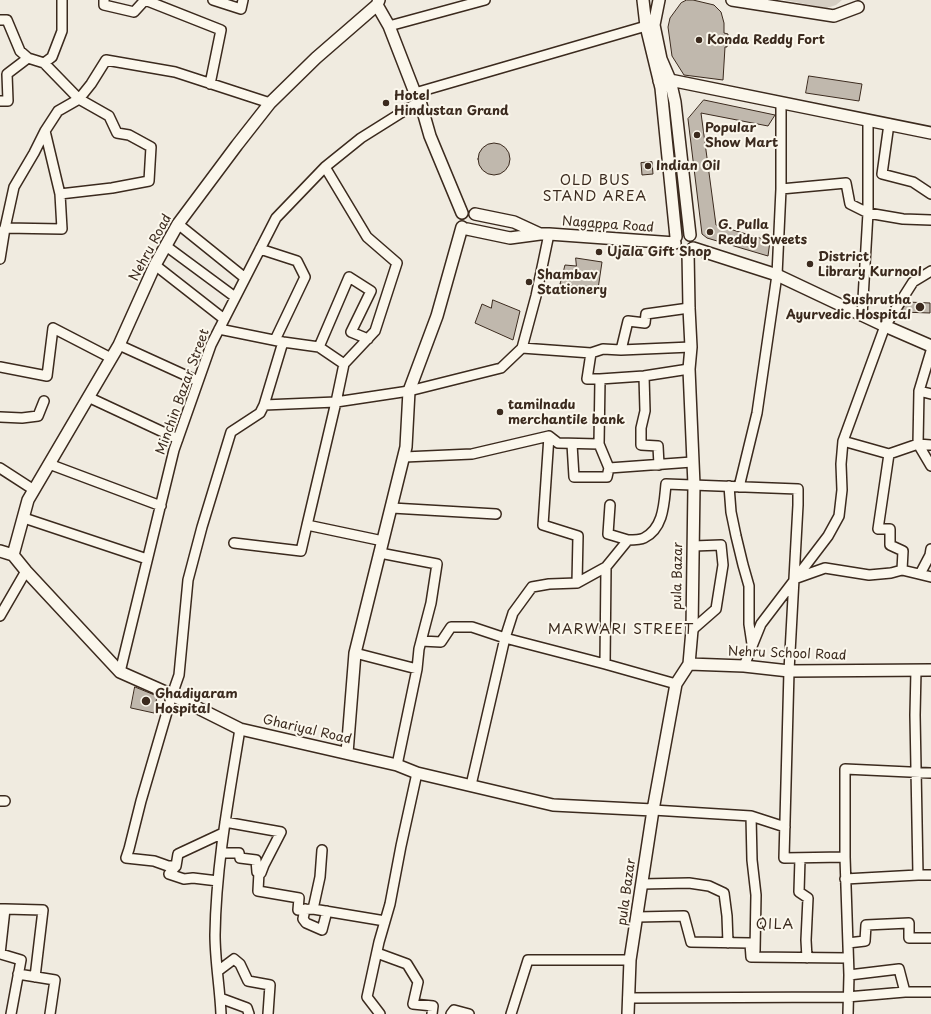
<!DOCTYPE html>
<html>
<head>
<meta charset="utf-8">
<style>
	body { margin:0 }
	canvas { display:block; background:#f0ebe0 }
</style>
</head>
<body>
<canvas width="931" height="1014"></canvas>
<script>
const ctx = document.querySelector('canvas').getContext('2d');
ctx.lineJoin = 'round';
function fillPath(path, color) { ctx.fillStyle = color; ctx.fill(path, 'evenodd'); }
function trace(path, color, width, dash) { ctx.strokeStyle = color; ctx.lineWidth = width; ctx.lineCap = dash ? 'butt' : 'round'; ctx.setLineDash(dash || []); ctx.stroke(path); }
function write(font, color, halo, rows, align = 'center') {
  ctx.font = font + ' "Playpen Sans",sans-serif'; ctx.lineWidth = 4; ctx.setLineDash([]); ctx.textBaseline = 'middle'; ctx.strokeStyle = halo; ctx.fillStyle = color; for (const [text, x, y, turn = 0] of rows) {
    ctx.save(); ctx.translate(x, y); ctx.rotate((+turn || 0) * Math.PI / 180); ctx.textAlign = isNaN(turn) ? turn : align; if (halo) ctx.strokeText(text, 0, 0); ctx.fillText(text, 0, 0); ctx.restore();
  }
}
fillPath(new Path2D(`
	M784,0H842L836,5L827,8Z`), '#d5cec3');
const building = new Path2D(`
	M687,0H693L714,5L721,12L724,23V33L728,34L727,47H725L723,80L684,75L672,56L668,27L670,18L681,3Z
	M809,76L862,84L859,101L806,93Z
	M704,100L775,115L768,126L701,113L716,225L770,241L768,256L707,238L702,234L688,119Z
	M478 159a16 16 0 1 1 32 0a16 16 0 1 1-32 0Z
	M652,162L653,174L642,175L641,163Z
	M576,258L602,262L598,289L560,284L565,265L576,266Z
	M493,300L520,311L513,340L475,323L482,304L491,308Z
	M907,302L930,303V313L901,312Z
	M135,687L157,696L154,713L131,708Z`);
fillPath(building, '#c0b8ad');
trace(building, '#3b2a1e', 1);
const minor = new Path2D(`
	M104,0V5L134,12L145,0
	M145,0L221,30L210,84
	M213,0L241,9L243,0
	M0,20H7L20,51L28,58L44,63L52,57L62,31V0
	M389,26L485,0
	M44,63L79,99L109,116L117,133L129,135L151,147L149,181L112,188L60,194
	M415,93L646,26
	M0,101H8L7,74L28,58
	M781,103V189L846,183L850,204L868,213L903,219L931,220
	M889,124L882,174L913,182L931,194
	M178,224L245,278
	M0,236L5,228L14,187L34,153L45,131L58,111L79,99L91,84L106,60L175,72L270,103
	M166,246L235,297
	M260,249L297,261L305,277L275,340
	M0,259L5,228L62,229L60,194L45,131
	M155,265L224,319
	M931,271L913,282L885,326L843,441L889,454L918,444L931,445
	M862,316L868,213V120
	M219,329L283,342L319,347L344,364L375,331L397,263L367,237L325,167
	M119,345L198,381
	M319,347L349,277L371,291L351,332L368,339
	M522,348L591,353
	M621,350L691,347
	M931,351L919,391L918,444L931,466
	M344,364L336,402L307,525L383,541
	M0,367L47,376L53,328L111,358
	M644,376L645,411L641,428V445L658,446L659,465
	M600,379H587L591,353L603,349L621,350L628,321L645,323L646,314L689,308
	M919,391L931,394
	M88,397L178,439
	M264,405L336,402L409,391L501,368L522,348L536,296L549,234
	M0,417L22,418L38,416L44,401
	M549,436L558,443L599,444L609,468L692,462
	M572,444L574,477H607L609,468
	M599,444L600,379L644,376L689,369
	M889,454L878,529H890V545L903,551L902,570
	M404,457L472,454L549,436L543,525L578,536L577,583
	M49,464L161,506
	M0,468L34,490
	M729,486L731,512L736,536L743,565L749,586V624L752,644
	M739,487L757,413L777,275L781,189
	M610,505L608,534L628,540
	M392,508L496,514
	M24,518L147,559
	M234,543L301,551L307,525
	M380,553L437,564L431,603L419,649L417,669L397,765
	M606,567L605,664L676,684
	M920,574L930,555L931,549
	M794,579L825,568L869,575L891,573L902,570L931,577
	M0,616L26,571
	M692,630L716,609L723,565L721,545L693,546
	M421,641L441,642L451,627H472L505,638L513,613L532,587L549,584L577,583L606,567L628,540C633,540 640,540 644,538C664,528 664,503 666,484L798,489V505L789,671L784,858L845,857
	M355,653L417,669
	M744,666L761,624L828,536L839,516L842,490L841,464L843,441
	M916,670L915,715L918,875H931
	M120,672L174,450L211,345L276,218L325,167L361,138L420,101
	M471,785L505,638L605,664
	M0,801H5
	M653,810L751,816L785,827
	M751,816L752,860L756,895L755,951
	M223,833L178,854L176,866H168L154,861L126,858L129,849L141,801L172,695L179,675L188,580L202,527L231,432L260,413L264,405L283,342
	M221,853H239L240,858L256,860L257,872L261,873L264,865L281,832L225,822
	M800,858L799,892L808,898L806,940L807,958
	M176,866L169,874L184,879L193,878L218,881
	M259,872L258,891L299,898L298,910L313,909L320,877L322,850
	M845,879L918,875
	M642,884L689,883L709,886L724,893L727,916L728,943
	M0,909H5L0,954
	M5,909L43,910L35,977
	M305,909L303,919L306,923L322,930L327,911
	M313,909L385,921
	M637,917L684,916L691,942L750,943L751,957L848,958
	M848,943L865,941L866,925L909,923V938H931
	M377,953L407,964L418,982L413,1004L433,1006L432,1014
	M1,954L21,960L11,1014
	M218,971L234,959L240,964L248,981L270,985L268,1014
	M18,974L55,980L50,1014
	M849,975L899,969L905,992
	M220,998L247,1008L249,1014
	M628,998L847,997L905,992H931
	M221,1014C220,988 215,961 215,935C216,865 229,797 240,729
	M380,1014L367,997L379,942L390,904L401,846L417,773
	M451,1014L454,1010L469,1014
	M511,1014L528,960H630
	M848,1014L849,975L845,857V769L931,773`);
const tertiary = new Path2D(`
	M643,0L646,26L661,88L676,237
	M659,0L654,25L661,59L670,80L675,102L690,235
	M732,0L834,16L858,7
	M377,5L389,26L415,93L420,101L430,136L462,213
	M659,81L670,80L931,133
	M475,214L514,222L540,234
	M467,229L510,238L540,234H549L675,243
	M693,248L777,275L885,326L931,346
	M0,551L13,555
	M13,555L26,571L120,672L172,695L240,729L397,765L417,773L553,805L653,810
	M13,555L28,500L119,345L155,265L178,224L237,145L270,103L316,58L377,5L379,0
	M689,664L744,666L789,671L931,670
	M347,753L355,653L406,447L409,391L437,316L462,227
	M628,1014L630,960L653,810L676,684L689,664L692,630L694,485L689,369L691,347L689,308L688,252`);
trace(minor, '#3b2a1e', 12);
trace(tertiary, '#3b2a1e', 14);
trace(minor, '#fbf7ec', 9);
trace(tertiary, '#fbf7ec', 11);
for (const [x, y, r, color] of [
	[699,40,4,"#3b2a1e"],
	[386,103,4,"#3b2a1e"],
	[697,135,4,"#3b2a1e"],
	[648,166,4,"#3b2a1e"],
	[710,232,4,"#3b2a1e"],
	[599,252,4,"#3b2a1e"],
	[810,264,4,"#3b2a1e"],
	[529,282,4,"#3b2a1e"],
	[920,307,5,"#3b2a1e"],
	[500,412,4,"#3b2a1e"],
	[146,701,5,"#3b2a1e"]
]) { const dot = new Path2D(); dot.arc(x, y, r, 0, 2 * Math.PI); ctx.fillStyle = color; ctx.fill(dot); trace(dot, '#fbf7ec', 1.5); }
write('bold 13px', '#3b2a1e', '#fbf7ec', [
	["Konda Reddy Fort",707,40],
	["Hotel",394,96],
	["Hindustan Grand",394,111],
	["Popular",705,128],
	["Show Mart",705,143],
	["Indian Oil",656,166],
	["G. Pulla",718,225],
	["Reddy Sweets",718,240],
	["Ujala Gift Shop",607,252],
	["District",818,257],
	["Library Kurnool",818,272],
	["Shambav",537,275],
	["Stationery",537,290],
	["Sushrutha",911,300,"right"],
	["Ayurvedic Hospital",911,315,"right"],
	["tamilnadu",508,405],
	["merchantile bank",508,420],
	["Ghadiyaram",155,694],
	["Hospital",155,709]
], 'left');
write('13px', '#3b2a1e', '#fbf7ec', [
	["Nagappa Road",608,225,4],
	["Nehru Road",151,248,-62],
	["Minchin Bazar Street",183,392,-70],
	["pula Bazar",678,576,-89],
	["Nehru School Road",787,654,2],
	["Ghariyal Road",307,730,13],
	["pula Bazar",627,892,-82]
]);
ctx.letterSpacing = '1px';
write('14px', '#3b2a1e', '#fbf7ec', [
	["OLD BUS",595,181],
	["STAND AREA",595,197],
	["MARWARI STREET",621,630],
	["QILA",775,925]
]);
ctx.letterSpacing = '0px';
</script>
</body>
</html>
